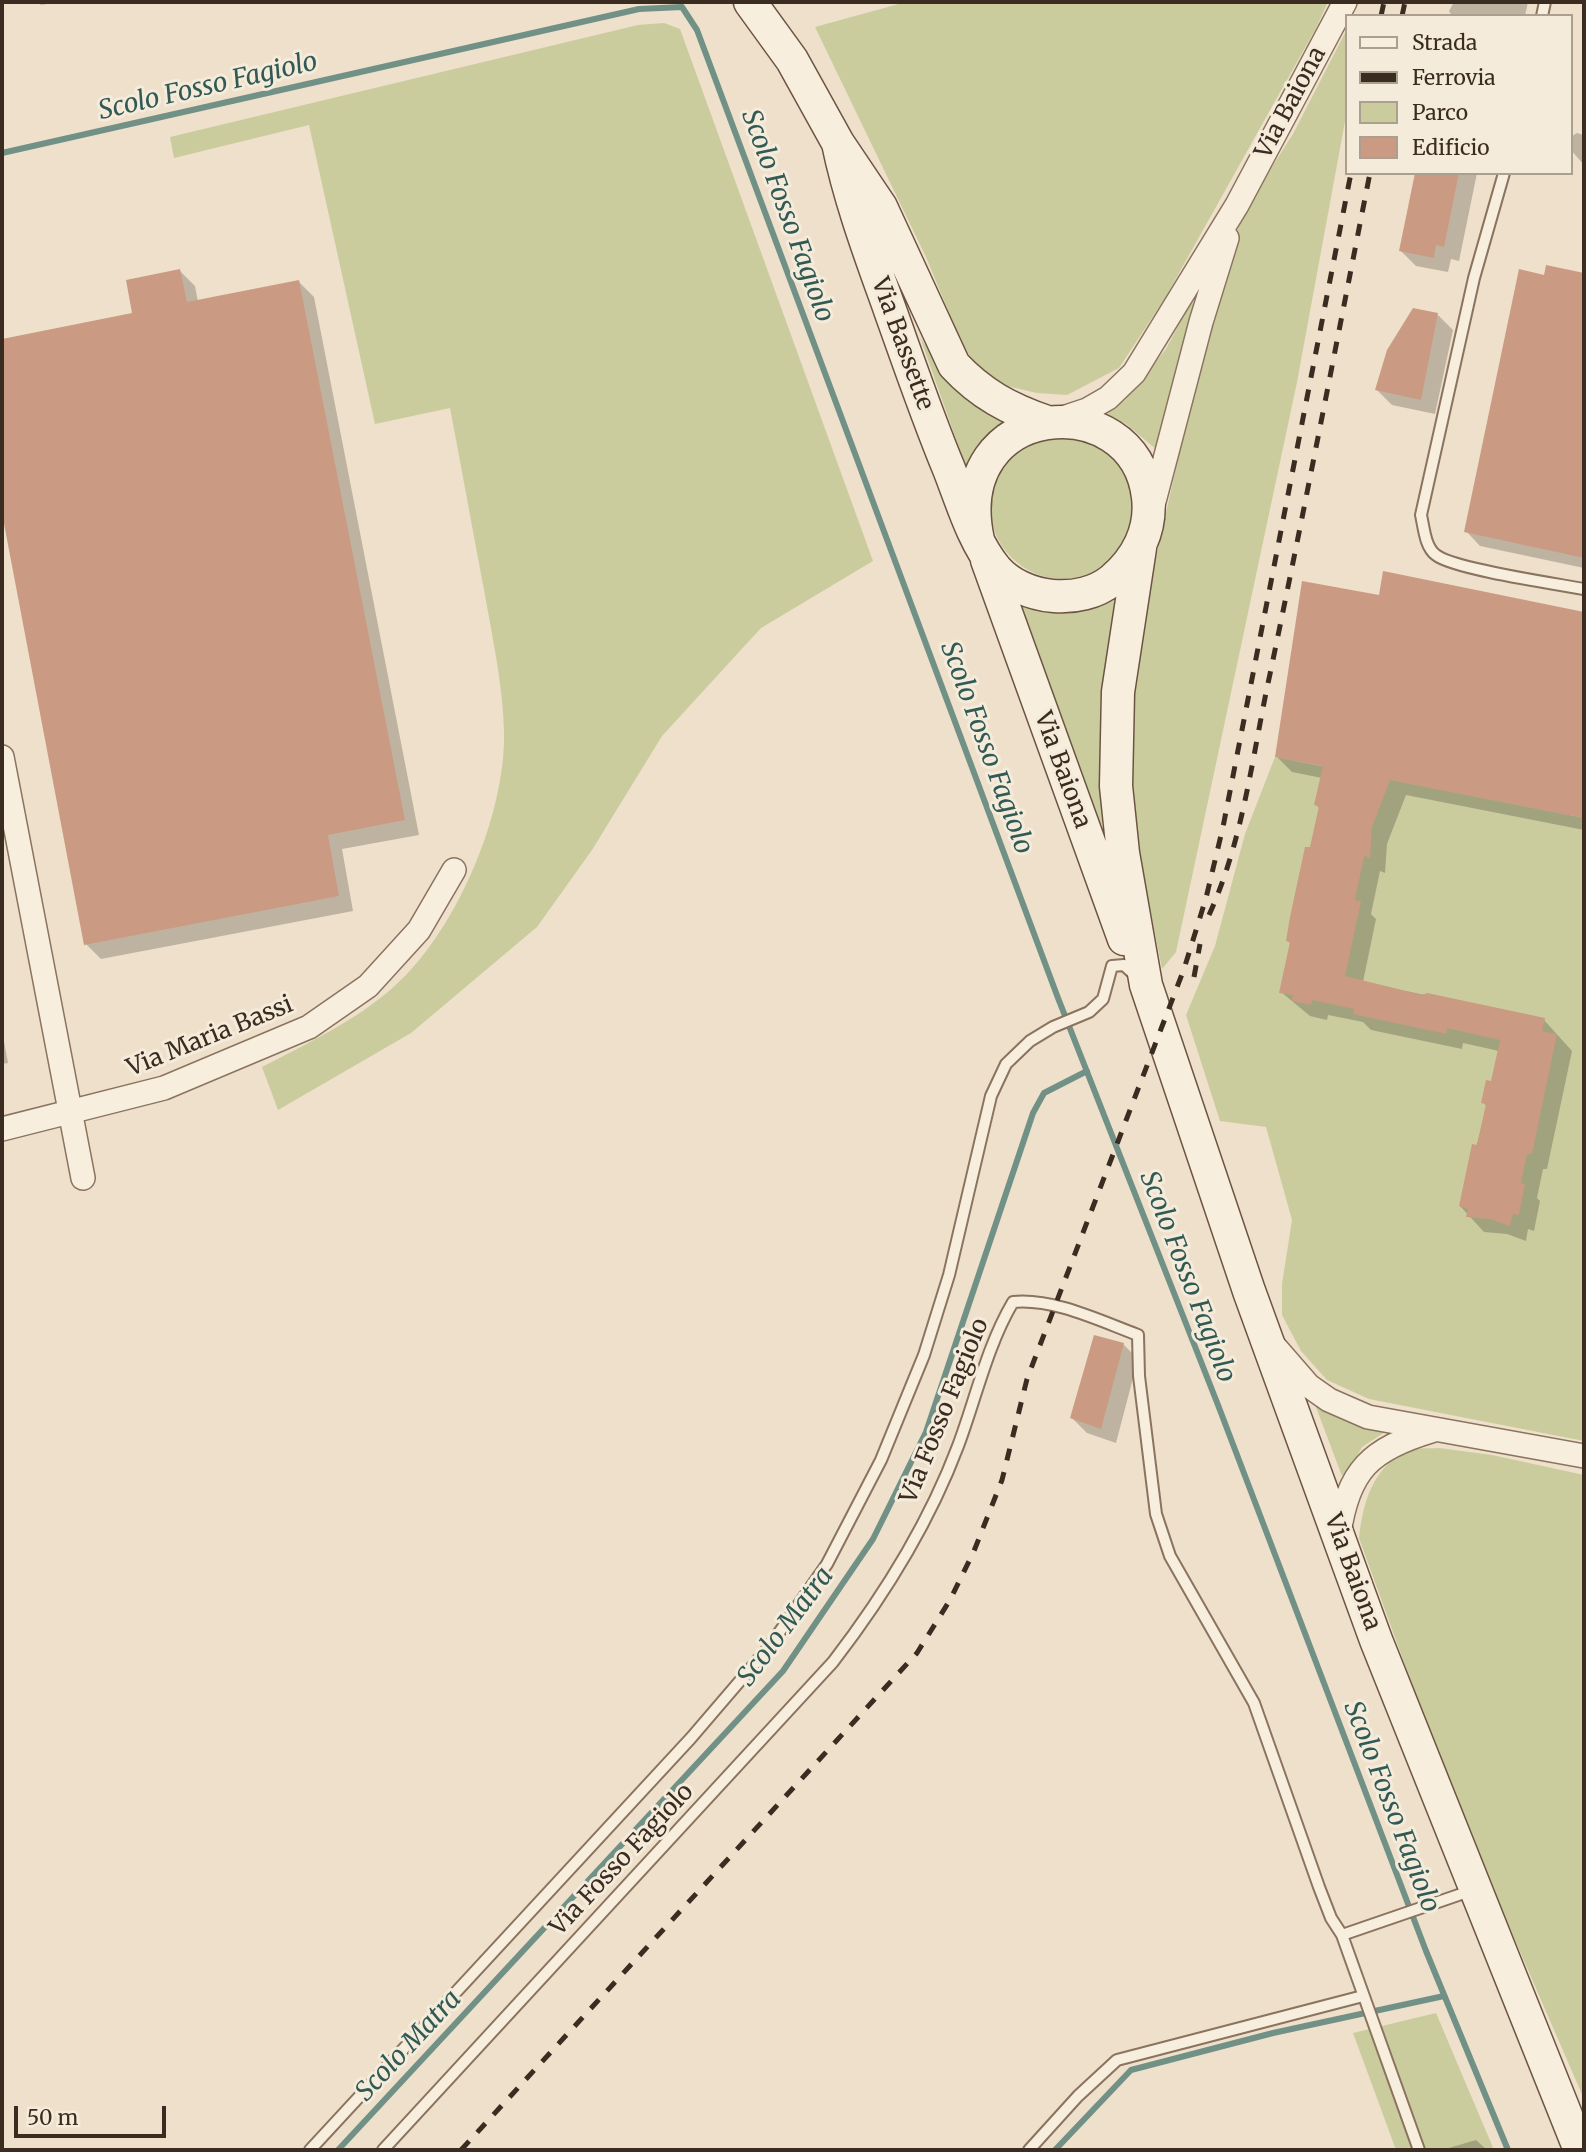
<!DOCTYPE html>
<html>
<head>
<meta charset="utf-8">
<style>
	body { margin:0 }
	#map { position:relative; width:1586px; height:2152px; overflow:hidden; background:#eee0ca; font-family:Merriweather,serif }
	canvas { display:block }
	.frame { position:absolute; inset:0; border:4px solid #3b2c22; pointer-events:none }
	.legend { position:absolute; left:1345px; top:14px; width:228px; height:161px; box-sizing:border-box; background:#f5ebda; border:2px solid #ab9f90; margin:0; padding:9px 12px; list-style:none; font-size:21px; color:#3b2c22 }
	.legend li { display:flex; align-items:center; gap:14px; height:35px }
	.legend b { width:35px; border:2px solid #ab9f90 }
	.scale { position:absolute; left:14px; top:2106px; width:152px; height:32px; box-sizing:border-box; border:4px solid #3b2c22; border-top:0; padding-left:9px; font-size:21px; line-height:24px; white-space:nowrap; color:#3b2c22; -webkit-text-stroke:5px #f5ebda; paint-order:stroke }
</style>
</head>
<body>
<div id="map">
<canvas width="1586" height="2152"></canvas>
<div class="frame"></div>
<ul class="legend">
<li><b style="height:9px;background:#f8eede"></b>Strada</li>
<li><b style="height:9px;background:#3b2c22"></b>Ferrovia</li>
<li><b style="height:19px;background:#cacc9e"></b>Parco</li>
<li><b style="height:19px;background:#ca9a82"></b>Edificio</li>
</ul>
<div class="scale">50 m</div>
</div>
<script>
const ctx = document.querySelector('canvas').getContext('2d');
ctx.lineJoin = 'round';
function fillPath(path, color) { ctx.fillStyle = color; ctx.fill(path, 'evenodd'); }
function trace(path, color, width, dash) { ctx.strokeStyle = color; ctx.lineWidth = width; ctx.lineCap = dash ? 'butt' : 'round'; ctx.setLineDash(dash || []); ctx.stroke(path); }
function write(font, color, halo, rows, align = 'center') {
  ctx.font = font + ' Merriweather,serif'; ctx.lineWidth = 6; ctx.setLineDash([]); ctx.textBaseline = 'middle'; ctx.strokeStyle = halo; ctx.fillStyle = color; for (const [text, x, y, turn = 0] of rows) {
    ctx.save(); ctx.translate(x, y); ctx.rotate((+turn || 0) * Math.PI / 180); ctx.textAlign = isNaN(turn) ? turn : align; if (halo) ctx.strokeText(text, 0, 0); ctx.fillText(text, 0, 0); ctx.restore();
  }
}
fillPath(new Path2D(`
	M906,2H1328L1316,28L1165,298L1119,368L1067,395L1037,393L1007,386L984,372L964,349L926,257L815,27Z
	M664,23L680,29L873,561L761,628L662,736L592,850L537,927L411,1033L278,1110L262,1067C306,1044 351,1023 389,991C454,937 506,816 504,732C503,686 493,641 485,595C473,533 462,470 450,408L375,424L309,125L174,158L170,137L638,25Z
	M1346,31V116L1297,382L1176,952L1162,969L1129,801L1134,656L1197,374L1243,212L1293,134Z
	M1196,300L1162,431L1157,450L1126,424L1102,411L1124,401L1166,349L1188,307Z
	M920,337C949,382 959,395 1006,422L969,476Z
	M990 506a73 73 0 1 1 146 0a73 73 0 1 1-146 0Z
	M1120,587C1106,669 1099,741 1102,824L1097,825L1049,682L1012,591Z
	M1275,757L1584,818V1441L1369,1399L1327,1380L1301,1351L1282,1315V1284L1292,1220L1266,1127L1220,1121L1186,1015L1215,946L1245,834Z
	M1314,1402L1383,1426L1385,1432L1362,1447L1349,1471L1342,1476Z
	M1439,1448L1492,1455L1584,1475V2099L1452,1795L1359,1538C1363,1503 1372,1468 1407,1451C1416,1447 1430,1449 1439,1448Z
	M1436,2013L1494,2150H1396L1353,2033Z`), '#cacc9e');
fillPath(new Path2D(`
	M38,2H58L41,5Z
	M1454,2H1528L1525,16H1452L1449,11Z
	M1577,133L1584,135V165L1570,149V137Z
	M1417,173H1477L1459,261L1451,259L1448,272L1416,266L1401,251Z
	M1548,267L1584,275V568L1480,546L1466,531Z
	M180,271L195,286L198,302L299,282L314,297L419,835L342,849L353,911L101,959L86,944L2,503V341L134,315Z
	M1438,315L1453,330L1435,414L1392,405L1377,390Z
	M1385,574L1584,613V830L1406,795L1387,844L1385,873L1380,871L1371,914L1376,919L1363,982L1544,1020L1572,1051L1547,1169H1543L1537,1198L1540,1201L1534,1231L1528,1229L1526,1241L1507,1234L1484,1232L1460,1206L1487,1107L1483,1102L1492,1083L1499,1051L1463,1043L1462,1049L1371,1030L1363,1022L1328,1015L1327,1020L1310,1016L1281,992L1291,944L1287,940L1320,809L1316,805L1322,778L1292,772L1276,756L1380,597Z
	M2,1030L8,1063L2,1064Z
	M1123,1344L1138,1359L1116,1443L1087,1433L1072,1418Z
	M1476,2140L1487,2150H1442Z`), '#0003');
trace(new Path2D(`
	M2,153L639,9L682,7L697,30L1058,998L1218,1405L1426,1951L1508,2150
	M338,2150L783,1671L873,1539L926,1432L1033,1113L1044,1093L1087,1071
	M1055,2150L1131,2070L1273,2033L1444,1996`), '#719187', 6);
fillPath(new Path2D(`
	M1415,173H1459L1444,247L1436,245L1434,258L1399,251Z
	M1546,265L1584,273V558L1464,532L1519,269L1544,275Z
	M180,269L187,302L299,280L405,820L328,835L339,896L84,945L2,513V339L132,313L126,280Z
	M1413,308L1438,313L1421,400L1375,390L1387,350Z
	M1383,571L1584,612V818L1390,780L1372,827L1370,858L1364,856L1355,900L1361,901L1345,976L1422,995L1427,993L1545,1018L1542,1031L1557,1034L1532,1154H1527L1521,1183L1525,1184L1519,1215L1513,1214L1510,1226L1490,1219L1466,1217L1468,1209L1459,1206L1472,1144L1477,1145L1486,1104L1481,1103L1486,1080L1491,1081L1500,1040L1447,1028L1446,1034L1353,1014L1354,1009L1312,1000L1311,1005L1292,1001L1293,995L1279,993L1290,942L1286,941L1290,917L1305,847H1310L1319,806L1314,805L1323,766L1275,757L1302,581L1379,595Z
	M1094,1335L1124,1343L1101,1429L1070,1418Z`), '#ca9a82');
const lane = new Path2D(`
	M1542,16L1545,2
	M1504,173L1474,278L1421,515C1424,528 1425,547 1436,555C1453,569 1557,584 1584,589
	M1342,1935L1419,2150
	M310,2150L691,1738L769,1647L827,1564L881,1460L924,1355L949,1275L991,1096L1006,1064L1030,1041L1053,1027L1089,1012L1103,999L1112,966L1124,965L1137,977
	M383,2150L833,1662C883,1597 929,1523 958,1446C976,1398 987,1346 1013,1302C1054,1298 1100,1321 1138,1335L1139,1376L1156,1514L1170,1556L1254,1703L1319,1887L1331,1918L1342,1935L1473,1890
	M1029,2150L1078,2096L1117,2060L1363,1996`);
const street = new Path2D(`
	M1060,419L1087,410L1108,398L1134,373L1237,205L1345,2
	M1152,509L1201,322L1227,238
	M2,757L83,1178
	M2,1129L164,1088L309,1027L368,986L419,930L454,870
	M1276,1348L1309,1386L1329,1400L1368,1417L1584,1456
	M1339,1534C1348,1470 1371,1449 1431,1431`);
const secondary = new Path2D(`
	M750,2L792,60L838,143L881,207L954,365C981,394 1009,409 1047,422
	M838,143C850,201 870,254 890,310C909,363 927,416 949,469C962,502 973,541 996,569C1023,600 1080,606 1112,580C1137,559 1152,530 1148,497C1135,384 947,399 978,540
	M1140,548L1118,692L1116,786L1123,853L1146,985L1249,1291L1376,1640L1580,2150
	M987,560L1124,939`);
trace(lane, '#8a735f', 14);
trace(street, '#8a735f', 26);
trace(secondary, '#6c5442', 35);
trace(lane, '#f8eede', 10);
trace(street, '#f8eede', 23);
trace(secondary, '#f8eede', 32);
trace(new Path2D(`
	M1381,16L1384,2
	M1402,16L1405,2
	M1209,915C1244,838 1252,756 1270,674C1305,507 1337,340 1370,173
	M1194,977L1200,944
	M461,2150L917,1653L950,1600L974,1551L1002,1480L1027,1379L1184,969L1206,898L1223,827L1351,173`), '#3b2c22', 5, [12, 12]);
write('24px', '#3b2c22', '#f5ebda', [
	["Via Baiona",1291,103,-62],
	["Via Bassette",902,344,70],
	["Via Baiona",1062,770,70],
	["Via Maria Bassi",210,1037,-22],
	["Via Fosso Fagiolo",945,1411,-68],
	["Via Baiona",1352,1572,70],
	["Via Fosso Fagiolo",622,1860,-47]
]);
write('italic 26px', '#325a55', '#f5ebda', [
	["Scolo Fosso Fagiolo",208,87,-13],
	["Scolo Fosso Fagiolo",787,216,70],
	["Scolo Fosso Fagiolo",986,748,70],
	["Scolo Fosso Fagiolo",1187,1277,69],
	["Scolo Matra",786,1627,-53],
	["Scolo Fosso Fagiolo",1391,1807,69],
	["Scolo Matra",409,2046,-47]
]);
</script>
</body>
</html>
